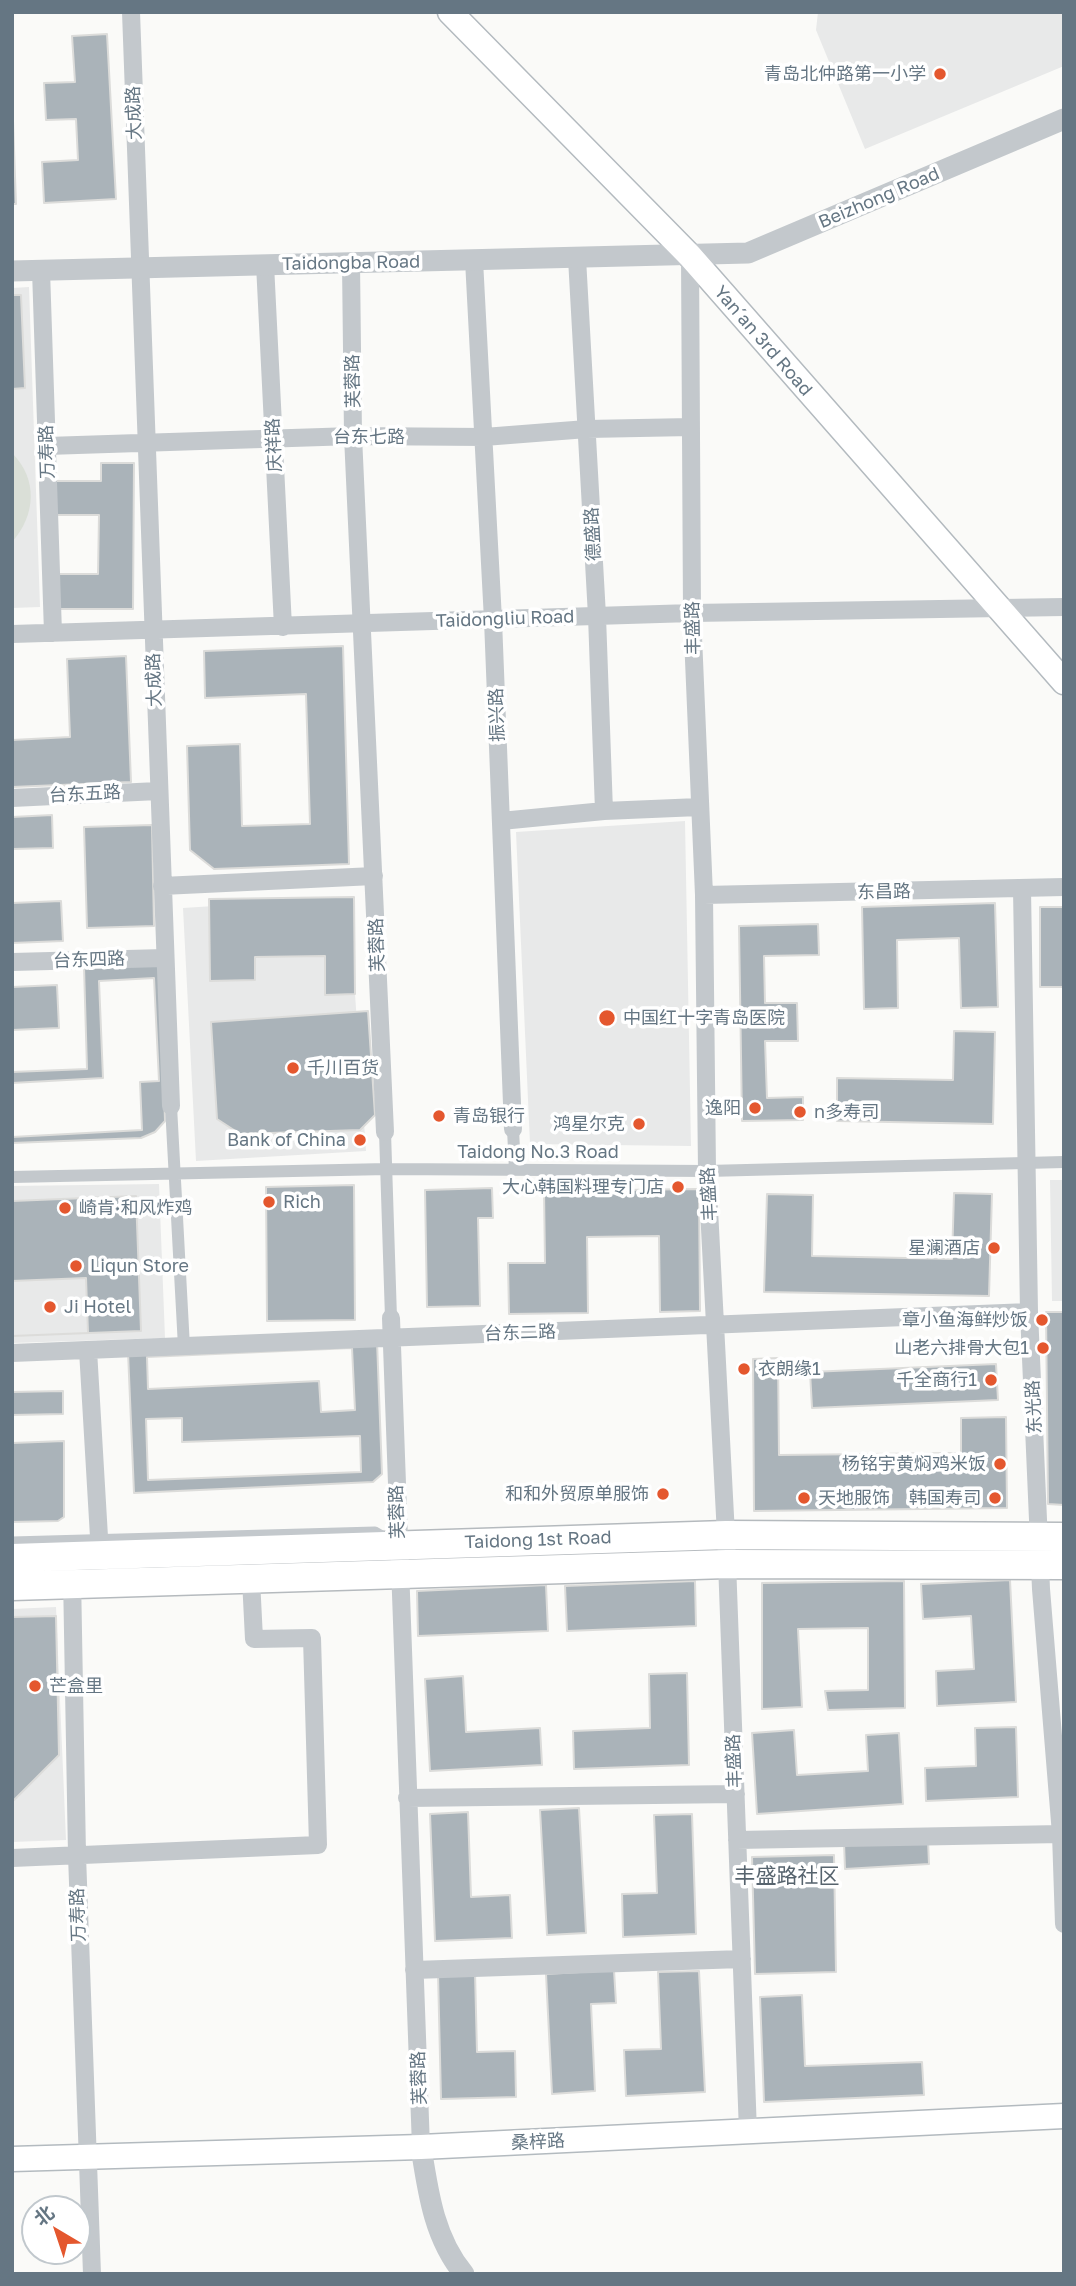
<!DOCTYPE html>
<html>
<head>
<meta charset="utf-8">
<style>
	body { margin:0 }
	#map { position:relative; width:1076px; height:2286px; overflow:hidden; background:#fafaf8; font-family:"Golos Text","Noto Sans SC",sans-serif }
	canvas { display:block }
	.frame { position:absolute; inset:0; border:14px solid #657683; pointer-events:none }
	.north { position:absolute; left:21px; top:2195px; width:70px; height:70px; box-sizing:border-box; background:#fff; border:2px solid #c1c8cd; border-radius:50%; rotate:321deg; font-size:19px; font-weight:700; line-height:28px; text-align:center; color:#657683 }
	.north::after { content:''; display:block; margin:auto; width:24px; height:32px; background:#e4572e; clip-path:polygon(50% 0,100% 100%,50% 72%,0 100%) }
</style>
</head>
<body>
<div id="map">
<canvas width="1076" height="2286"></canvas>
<div class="frame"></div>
<div class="north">北</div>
</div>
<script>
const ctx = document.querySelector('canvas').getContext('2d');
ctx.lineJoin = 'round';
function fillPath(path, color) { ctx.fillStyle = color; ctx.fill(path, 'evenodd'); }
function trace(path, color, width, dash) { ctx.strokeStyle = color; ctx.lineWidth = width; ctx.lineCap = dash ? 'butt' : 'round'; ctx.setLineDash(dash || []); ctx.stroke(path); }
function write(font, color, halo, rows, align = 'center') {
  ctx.font = font + ' "Golos Text","Noto Sans SC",sans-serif'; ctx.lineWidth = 7; ctx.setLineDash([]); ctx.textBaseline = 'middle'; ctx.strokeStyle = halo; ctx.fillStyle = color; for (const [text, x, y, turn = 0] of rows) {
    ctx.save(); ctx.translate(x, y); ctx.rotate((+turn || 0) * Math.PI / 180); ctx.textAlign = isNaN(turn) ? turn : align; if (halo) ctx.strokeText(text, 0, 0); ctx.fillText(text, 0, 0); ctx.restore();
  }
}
fillPath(new Path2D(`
	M818,12H1064V66L865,149L816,30Z
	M29,287L40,607L12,608V288Z
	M685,821L691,1146L530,1144L516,832Z
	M354,897L355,994L366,1151L196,1161L183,908Z
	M1050,1180H1064V1301H1052Z
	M159,1184L165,1338L12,1343V1186Z
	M56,1607L66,1840L12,1842V1609Z`), '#e8e9e9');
fillPath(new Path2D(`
	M12,453C38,479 36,515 12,542Z`), '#dadfd7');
const building = new Path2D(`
	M107,34L116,199L44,203L42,162L78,160L76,119L46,120L44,83L75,82L72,36Z
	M12,93L16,204H12Z
	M12,295H21L25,388L12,389Z
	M101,463H134L133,609H57V574H98L99,515H54V481H101Z
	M343,646L349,864L214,869L190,850L187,746L240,744L242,826L310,824L306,694L205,698L204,651Z
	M126,656L131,782L12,787V740L70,737L67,659Z
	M52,815L53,848L12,849V817Z
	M152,825L154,926L87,928L84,827Z
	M354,897L355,994L325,995V956L255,957V980L210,981L209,899Z
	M61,901L63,941L12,943V903Z
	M995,903L998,1007L961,1008L959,938L897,940L898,1008L864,1009L862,907Z
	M1040,907H1064V987H1040Z
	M818,924L819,955L764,956L765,1003H797L798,1041H765L767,1098L803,1097V1120L742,1121L739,926Z
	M160,964L165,1121L155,1132L141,1138L12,1143V1072L87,1069L84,967Z
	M154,978L159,1081L140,1082L142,1130L12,1137V1083L103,1078L99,981Z
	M57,985L59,1028L12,1030V987Z
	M368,1011L375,1115L360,1130L240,1134L217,1119L211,1022Z
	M954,1031L995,1032L993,1124L837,1121V1078L953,1080Z
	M354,1185L355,1320L267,1321L266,1187Z
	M492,1188L493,1218H478L480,1306L427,1307L425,1190Z
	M699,1189L700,1311L660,1312L659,1236L587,1237L588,1313L509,1314L508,1263H545L544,1191Z
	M954,1193L992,1194L989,1296L764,1292L767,1194L813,1195L812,1256L952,1259Z
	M136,1196L141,1331L12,1336V1201Z
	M86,1278L88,1333L12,1336V1281Z
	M1046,1312H1064V1505L1048,1504Z
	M377,1341L382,1474L373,1482L134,1493L128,1352Z
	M352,1348L355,1410L321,1412L319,1381L148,1389L147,1357Z
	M778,1358L779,1455L961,1453V1418L1006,1417L1007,1508L754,1511L753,1359Z
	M996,1364L998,1400L812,1408L810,1372Z
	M63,1391V1414L12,1415V1392Z
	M182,1418V1442L360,1436L361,1472L148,1480L146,1419Z
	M64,1441V1517L58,1521L12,1522V1443Z
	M1010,1580L1016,1702L937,1706L936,1671L974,1669L971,1616L923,1619L921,1584Z
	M695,1581L696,1626L567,1631L565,1586Z
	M904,1581L905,1708L828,1710L825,1691L868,1690V1628L798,1629L802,1707L762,1709V1583Z
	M546,1585L548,1631L418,1636L417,1591Z
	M56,1616L59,1755L12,1802V1617Z
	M687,1673L689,1765L574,1769L573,1731L650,1728L649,1674Z
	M463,1676L466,1732L540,1728L542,1765L430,1771L425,1679Z
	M1016,1727L1018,1797L926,1801L925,1768L976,1766L975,1728Z
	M794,1730L797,1775L868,1771L866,1735L899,1733L903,1804L757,1814L752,1733Z
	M579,1808L586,1933L547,1935L540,1810Z
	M468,1812L471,1897L510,1895L512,1938L435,1941L430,1814Z
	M692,1814L696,1934L623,1937L622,1894L657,1893L654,1815Z
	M928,1840L929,1864L845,1869L844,1843Z
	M834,1855L836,1972L755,1974L752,1857Z
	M614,1970L616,2003L591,2004L595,2091L552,2094L546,1974Z
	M699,1971L705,2092L626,2096L624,2050L661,2049L658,1972Z
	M475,1972L477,2052L515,2051L516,2097L441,2099L438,1973Z
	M802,1995L805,2066L922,2062L924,2095L764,2102L760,1997Z`);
fillPath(building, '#aab3b9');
trace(building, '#dcdcda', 2);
const secondary = new Path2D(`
	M450,12L690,256L1064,682
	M12,2159L421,2147L1064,2116`);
const primary = new Path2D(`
	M12,1558L726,1535L1064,1537
	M12,1586L727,1564L1064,1565`);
trace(secondary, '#b3babf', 27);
trace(primary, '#b5babe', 31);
trace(new Path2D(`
	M12,1541L375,1531L387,1538`), '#c3c8cc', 9);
trace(new Path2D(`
	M171,1106L184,1347
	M513,1129L515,1170
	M385,1132L391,1318
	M12,1177L387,1169L707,1171L1064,1162`), '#c3c8cc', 12);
trace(new Path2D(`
	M131,12L171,1106
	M690,256L692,613L704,895L707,1171L726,1535L748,2132
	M577,258L597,616L604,811
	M474,260L493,620L513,1129
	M351,263L353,436L385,1132
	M265,264L283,627
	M41,270L53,633
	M47,446L353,436L484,437L587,429L691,427
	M12,634L692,613L1064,607
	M12,798L158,791
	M501,821L604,811L699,807
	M162,886L374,876
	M1022,889L1029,1312L1041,1589L1061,1834L1064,1924
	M704,895L1064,887
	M12,962L165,958
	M391,1318L421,2147
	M88,1350L100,1554
	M12,1353L1029,1312
	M72,1576L77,1855L92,2274
	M407,1798L736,1794
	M737,1840L1061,1834
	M12,1858L318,1845L312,1638L254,1639L251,1579
	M414,1970L742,1959`), '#c3c8cc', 18);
trace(new Path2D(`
	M12,271L748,253L1064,119
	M421,2147C428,2192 434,2238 464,2274`), '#c3c8cc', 21);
trace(secondary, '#fff', 24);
trace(primary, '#fff', 28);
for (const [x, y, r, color] of [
	[940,74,7,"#e4572e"],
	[607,1018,9,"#e4572e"],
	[293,1068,7,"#e4572e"],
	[755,1108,7,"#e4572e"],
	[800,1112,7,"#e4572e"],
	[439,1116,7,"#e4572e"],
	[639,1124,7,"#e4572e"],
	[360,1140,7,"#e4572e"],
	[678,1187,7,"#e4572e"],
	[269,1202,7,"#e4572e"],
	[65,1208,7,"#e4572e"],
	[994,1248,7,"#e4572e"],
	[76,1266,7,"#e4572e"],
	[50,1307,7,"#e4572e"],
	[1042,1320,7,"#e4572e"],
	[1043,1348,7,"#e4572e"],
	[744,1369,7,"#e4572e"],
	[991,1380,7,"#e4572e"],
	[1000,1464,7,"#e4572e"],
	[663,1494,7,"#e4572e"],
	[804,1498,7,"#e4572e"],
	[995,1498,7,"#e4572e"],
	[35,1686,7,"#e4572e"]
]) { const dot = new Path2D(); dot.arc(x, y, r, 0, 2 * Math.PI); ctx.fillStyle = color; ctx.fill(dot); trace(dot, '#fff', 2.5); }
write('18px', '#657683', '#fff', [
	["青岛北仲路第一小学",926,74],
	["中国红十字青岛医院",623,1018,"left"],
	["千川百货",307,1068,"left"],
	["逸阳",741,1108],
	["n多寿司",814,1112,"left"],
	["青岛银行",453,1116,"left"],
	["鸿星尔克",625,1124],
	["Bank of China",346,1140],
	["大心韩国料理专门店",664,1187],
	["Rich",283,1202,"left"],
	["崎肯·和风炸鸡",79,1208,"left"],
	["星澜酒店",980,1248],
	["Liqun Store",90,1266,"left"],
	["Ji Hotel",64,1307,"left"],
	["章小鱼海鲜炒饭",1028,1320],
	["山老六排骨大包1",1029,1348],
	["衣朗缘1",758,1369,"left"],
	["千全商行1",977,1380],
	["杨铭宇黄焖鸡米饭",986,1464],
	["和和外贸原单服饰",649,1494],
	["天地服饰",818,1498,"left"],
	["韩国寿司",981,1498],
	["芒盒里",49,1686,"left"]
], 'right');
write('18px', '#657683', '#fff', [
	["大成路",134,113,-92],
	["Beizhong Road",879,198,-23],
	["Taidongba Road",351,263,-1],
	["Yan´an 3rd Road",763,341,49],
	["芙蓉路",353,381,-91],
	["台东七路",369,437],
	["庆祥路",274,445,-93],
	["万寿路",47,452,-92],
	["德盛路",593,534,-93],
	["Taidongliu Road",505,619,-2],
	["丰盛路",693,628,-91],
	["大成路",154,680,-92],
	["振兴路",497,715,-92],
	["台东五路",85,794,-3],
	["东昌路",884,892,-1],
	["芙蓉路",377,945,-92],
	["台东四路",89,960,-2],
	["Taidong No.3 Road",538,1152],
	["丰盛路",709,1194,-93],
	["台东二路",520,1333,-2],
	["东光路",1034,1407,-93],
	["芙蓉路",397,1512,-92],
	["Taidong 1st Road",538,1540,-2],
	["丰盛路",734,1761,-92],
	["万寿路",78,1915,-92],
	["芙蓉路",419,2078,-92],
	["桑梓路",538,2142,-3]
]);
write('21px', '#57646e', '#fff', [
	["丰盛路社区",787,1876]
]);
</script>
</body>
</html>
